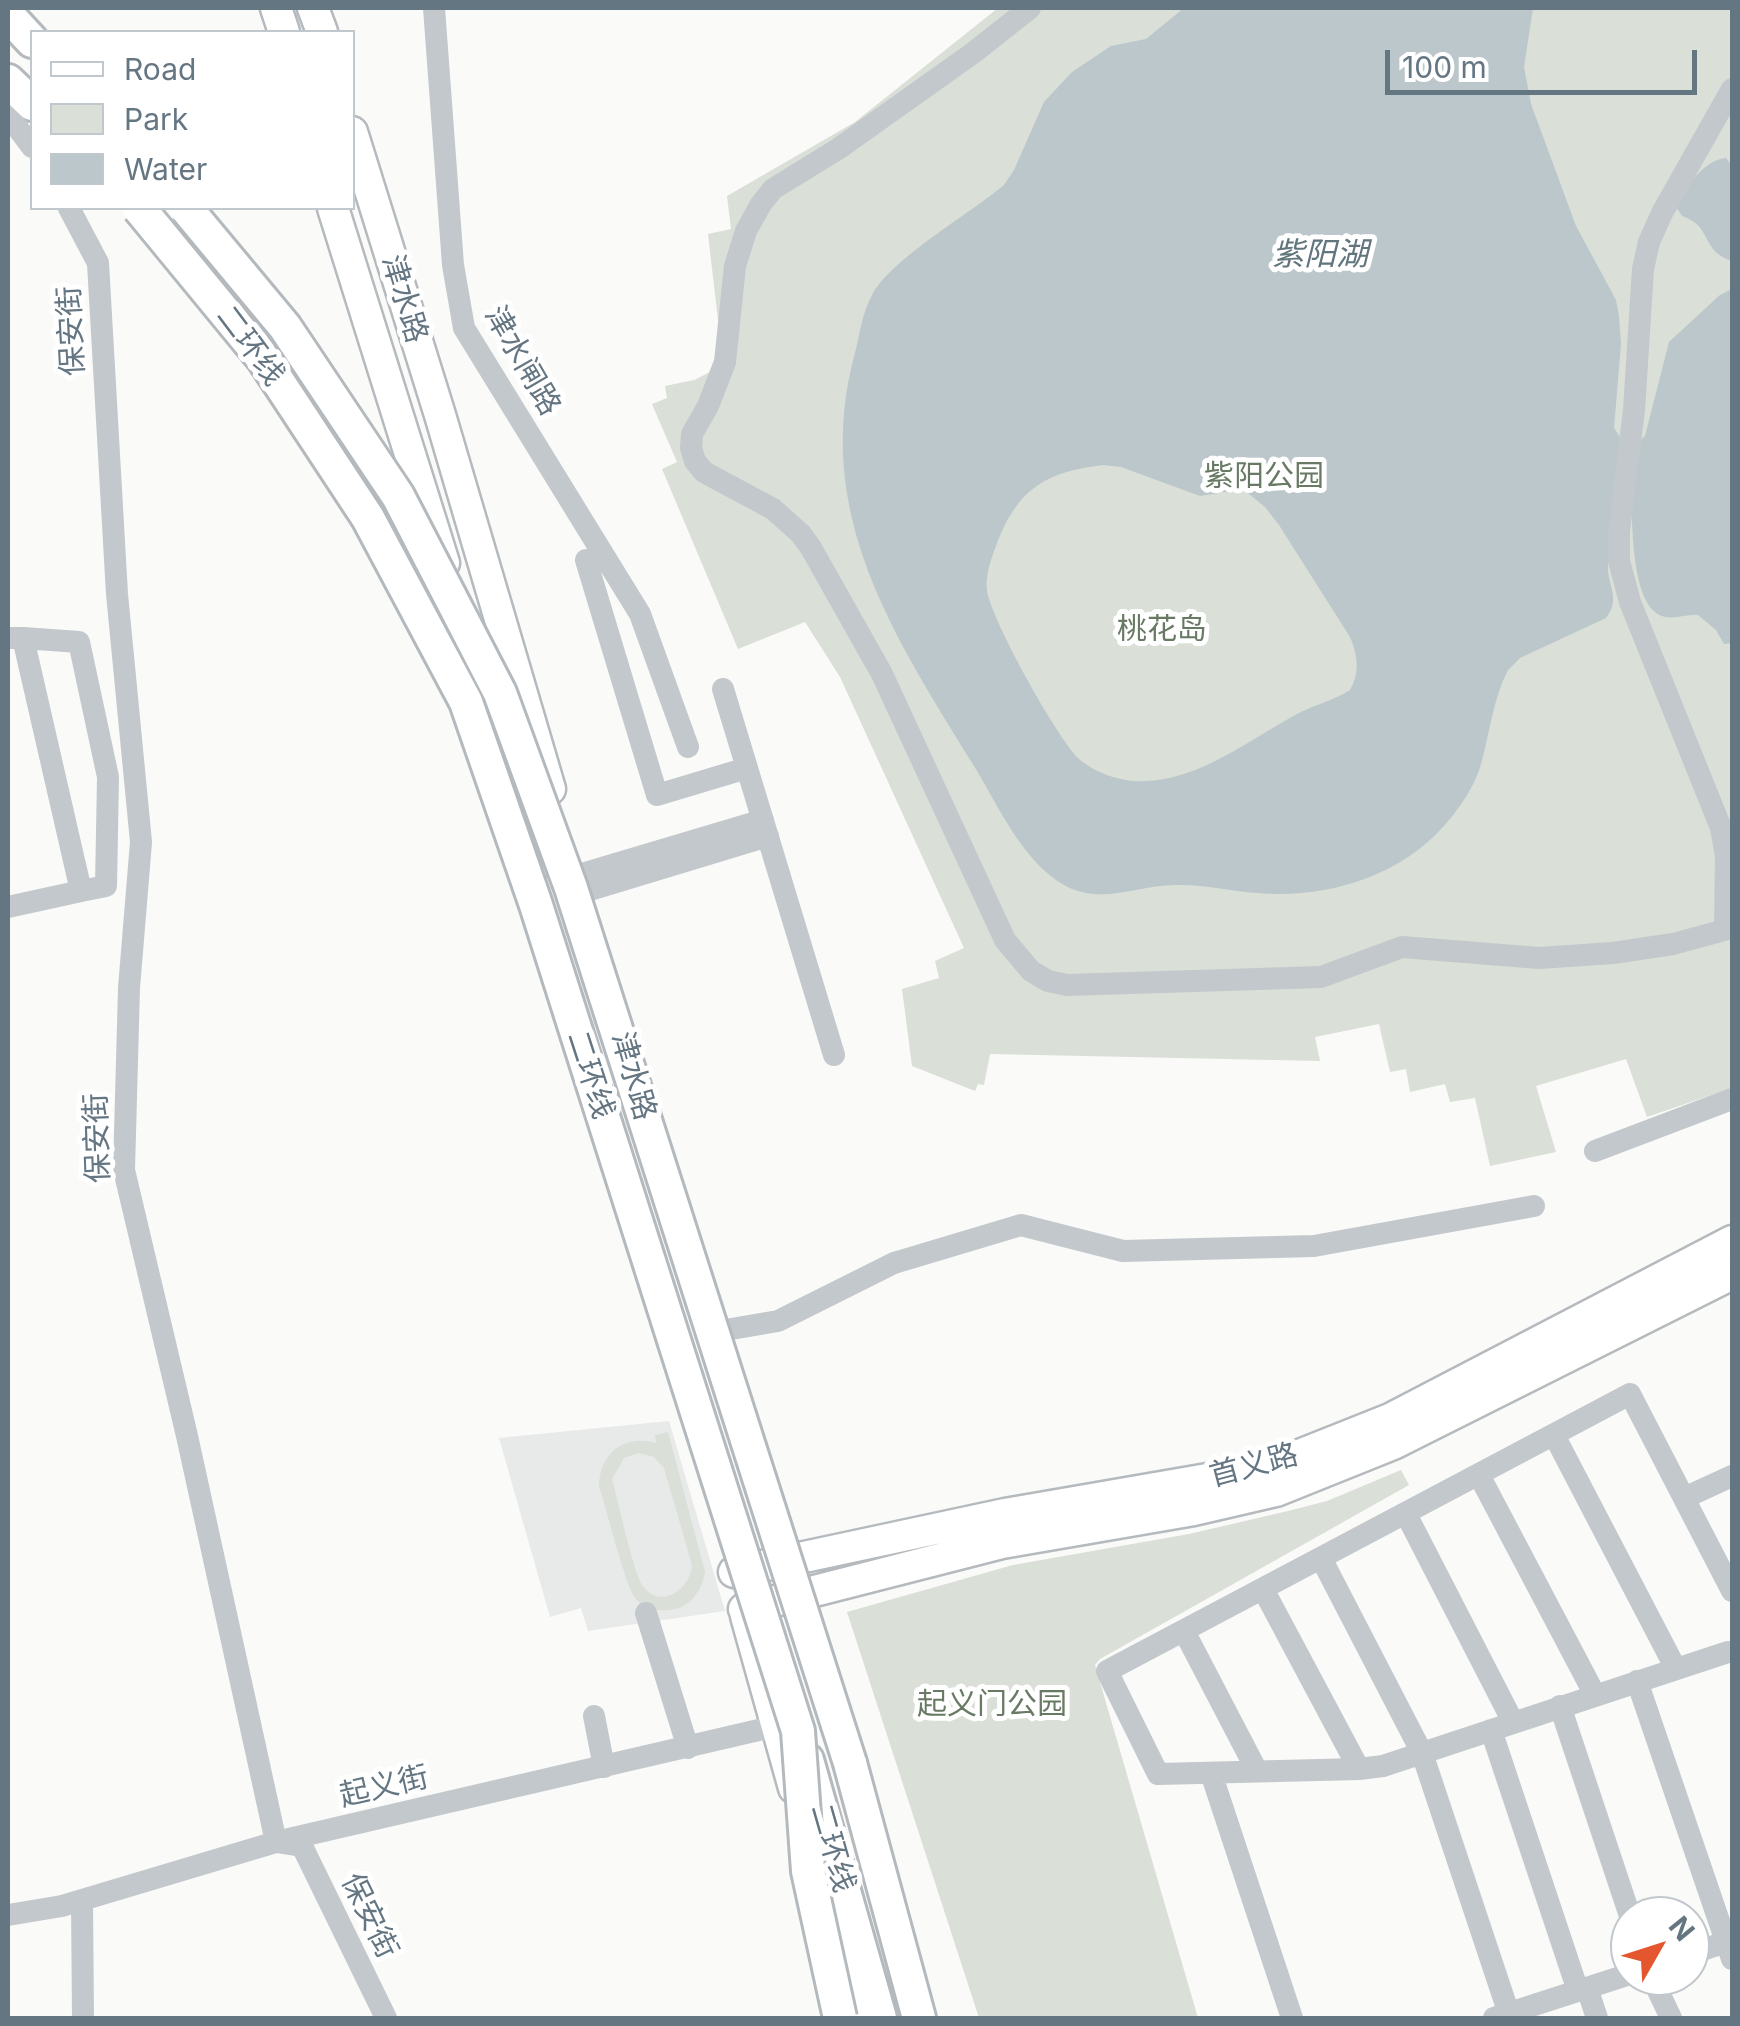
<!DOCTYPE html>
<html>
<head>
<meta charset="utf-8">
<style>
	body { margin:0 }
	#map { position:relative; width:1740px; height:2026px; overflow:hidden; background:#fafaf8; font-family:Inter,sans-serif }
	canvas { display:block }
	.frame { position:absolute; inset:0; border:10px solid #657683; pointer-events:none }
	.legend { position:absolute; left:30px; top:30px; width:325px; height:180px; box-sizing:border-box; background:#fff; border:2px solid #c1c8cd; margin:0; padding:12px 18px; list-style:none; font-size:30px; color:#657683 }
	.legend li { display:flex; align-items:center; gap:20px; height:50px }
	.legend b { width:50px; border:2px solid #c1c8cd }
	.north { position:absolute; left:1610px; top:1896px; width:100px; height:100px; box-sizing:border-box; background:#fff; border:2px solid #c1c8cd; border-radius:50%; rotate:51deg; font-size:28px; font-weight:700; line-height:40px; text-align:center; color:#657683 }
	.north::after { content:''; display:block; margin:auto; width:35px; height:45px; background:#e4572e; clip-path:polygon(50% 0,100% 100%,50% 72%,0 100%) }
	.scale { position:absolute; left:1385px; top:50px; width:312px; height:45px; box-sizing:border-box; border:5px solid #657683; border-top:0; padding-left:12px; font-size:30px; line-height:35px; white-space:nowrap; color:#657683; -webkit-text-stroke:8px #fff; paint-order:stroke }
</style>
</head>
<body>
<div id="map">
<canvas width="1740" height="2026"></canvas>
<div class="frame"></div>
<ul class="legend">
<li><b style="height:12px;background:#fff"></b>Road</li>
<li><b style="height:28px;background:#dadfd7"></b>Park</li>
<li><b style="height:28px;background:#bbc7cb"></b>Water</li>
</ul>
<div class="north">N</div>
<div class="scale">100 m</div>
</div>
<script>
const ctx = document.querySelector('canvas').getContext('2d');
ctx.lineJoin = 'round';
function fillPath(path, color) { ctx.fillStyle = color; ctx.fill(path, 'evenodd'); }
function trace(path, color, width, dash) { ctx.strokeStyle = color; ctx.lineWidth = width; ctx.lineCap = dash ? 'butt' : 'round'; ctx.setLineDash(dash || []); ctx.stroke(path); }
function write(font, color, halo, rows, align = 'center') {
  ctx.font = font + ' Inter,"Noto Sans SC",sans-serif'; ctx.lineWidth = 10; ctx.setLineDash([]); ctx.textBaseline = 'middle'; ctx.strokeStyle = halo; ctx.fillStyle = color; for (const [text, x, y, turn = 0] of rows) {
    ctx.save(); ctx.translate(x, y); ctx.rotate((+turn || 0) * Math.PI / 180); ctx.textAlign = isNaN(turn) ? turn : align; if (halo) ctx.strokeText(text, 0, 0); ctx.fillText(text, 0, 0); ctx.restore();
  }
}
fillPath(new Path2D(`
	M669,1421L725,1611L588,1631L581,1608L550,1617L499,1438Z`), '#e8e9e9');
fillPath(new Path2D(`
	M998,8H1732V1088L1647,1117L1626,1059L1536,1086L1556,1152L1490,1166L1475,1098L1450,1102L1445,1084L1410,1092L1406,1069L1390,1072L1379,1024L1315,1037L1320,1061L990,1054L984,1085L978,1084L975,1091L912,1066L902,989L939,978L935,961L964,948L840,677L805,622L738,649L662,469L677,462L652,404L667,398L665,386L694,380L714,370L720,337L708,234L731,229L727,196L855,122Z
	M668,1432L705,1572C702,1588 695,1601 679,1608C665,1613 645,1611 635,1598C625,1584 606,1507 599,1486C600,1453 624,1434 656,1443L655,1435ZM639,1453L654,1457L664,1468L692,1565C691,1588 661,1611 643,1586C633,1572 618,1500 612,1479L624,1458Z
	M1401,1470L1409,1485L1100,1659L1095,1665L1198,2018H979L847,1612L1013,1565L1189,1534L1288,1511L1327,1501Z`), '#dadfd7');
fillPath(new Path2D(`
	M1184,8H1533L1524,67L1531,104L1576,226L1616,300L1619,316L1621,344L1614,428L1622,440L1638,442L1645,436L1669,342L1720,295L1732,289V643L1724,644L1716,630L1698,615C1688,614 1676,619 1666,617C1631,612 1633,526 1631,500C1624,519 1610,543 1608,563C1606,584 1622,598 1606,618L1520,658L1508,670C1493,699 1490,732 1481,764C1475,786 1458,811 1442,828C1397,878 1323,899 1257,893C1230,891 1202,884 1175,885C1136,885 1102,906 1064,885C1022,861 998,805 974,766C894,636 811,512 855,353C860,334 862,313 872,295C892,258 970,214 1004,185L1014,170L1044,102L1072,72L1111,46L1146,39ZM1103,465L1121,467L1200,496L1243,489L1265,507L1279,525L1350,637C1358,656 1360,673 1350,690C1335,700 1317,704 1301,712C1249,739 1195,785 1134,781C1116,780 1092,771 1078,758C1056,736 992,621 987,591C985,576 991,559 996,546C1017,490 1044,472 1103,465Z
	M1726,158L1732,166V261C1700,251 1713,226 1682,216L1675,205C1688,186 1702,161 1726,158Z`), '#bbc7cb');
const major = new Path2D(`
	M276,8L284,32
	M313,8L322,32
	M352,132L440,415L550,789
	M333,208L444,563
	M489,706L537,863
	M734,1572L1005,1514L1248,1472L1297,1456L1390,1419L1732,1241
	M744,1609L1002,1543L1194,1510L1276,1491L1393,1444L1732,1274
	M746,1616L794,1788
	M832,1919L861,2018`);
const highway = new Path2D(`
	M8,15L32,41
	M8,81L32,104
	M807,1760L880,2018
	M850,1763L919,2018`);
trace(major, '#b5babe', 35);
trace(highway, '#b4b9bd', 38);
trace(new Path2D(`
	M434,8L453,265L464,328L640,614L688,747
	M1030,8L973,53L838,149L773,189L761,204L746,231L735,266L725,362L708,406L692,434L691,448L695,461L704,472L773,509L801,534L811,548L882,674L1005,940L1031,971L1048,981L1067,985L1321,977L1402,947L1539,958L1613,953L1673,944L1732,928
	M8,115L32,147
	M69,208L98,263L117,594L141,842L129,988L124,1170L187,1436L276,1842L302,1846L386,2018
	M586,560L657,795L747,768
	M8,638H23L81,891L8,907
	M23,638L79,642L108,777L106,886L81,891
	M723,689L834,1055
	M575,876L763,820
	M580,893L768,836
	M1725,930L1726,856L1721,828L1630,602L1619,561V531L1634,410L1643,269L1649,242L1662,213L1732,89
	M1595,1151L1732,1099
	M708,1333L778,1321L894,1263L1021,1225L1123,1251L1314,1246L1534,1206
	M1554,1435L1676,1669
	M1479,1475L1595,1695
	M1684,1498L1732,1476
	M1406,1514L1513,1722
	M1321,1558L1422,1753L1509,2014
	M1263,1589L1359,1769
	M646,1613L688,1748
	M1184,1631L1257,1771
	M1728,1652L1383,1766L1359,1769L1158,1774L1107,1671L1630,1394L1732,1591
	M1637,1681L1732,1959
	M1560,1706L1630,1916
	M594,1716L604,1767
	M1491,1730L1578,1991
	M1211,1773L1292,2018
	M82,1901L83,2018
	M8,1915L62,1906L276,1842L776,1726
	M1690,1954L1732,1940
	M1651,1976L1671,2018
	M1587,1988L1597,2018
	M1494,2018L1630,1974`), '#c3c8cc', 22);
trace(major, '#fff', 30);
trace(highway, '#fff', 32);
const highwayBridge = new Path2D(`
	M139,208L264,360L368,518L466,702L536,905L798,1731L808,1871L840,2018
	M186,208L285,327L398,496L500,693L571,888L850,1763`);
trace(highwayBridge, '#b4b9bd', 38, []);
trace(highwayBridge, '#fff', 32);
write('30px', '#657683', '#fff', [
	["津水路",404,299,73],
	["保安街",72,331,-93],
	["二环线",250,346,53],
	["津水闸路",522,361,60],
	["二环线",590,1075,72],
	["津水路",633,1076,74],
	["保安街",98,1138,-92],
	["首义路",1254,1466,-15],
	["起义街",384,1787,-13],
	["二环线",832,1848,74],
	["保安街",369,1916,64]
]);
write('30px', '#687a64', '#fff', [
	["紫阳公园",1264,477],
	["桃花岛",1162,630],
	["起义门公园",992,1705]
]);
write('italic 32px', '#60757c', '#fff', [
	["紫阳湖",1320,255]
]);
</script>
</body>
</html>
